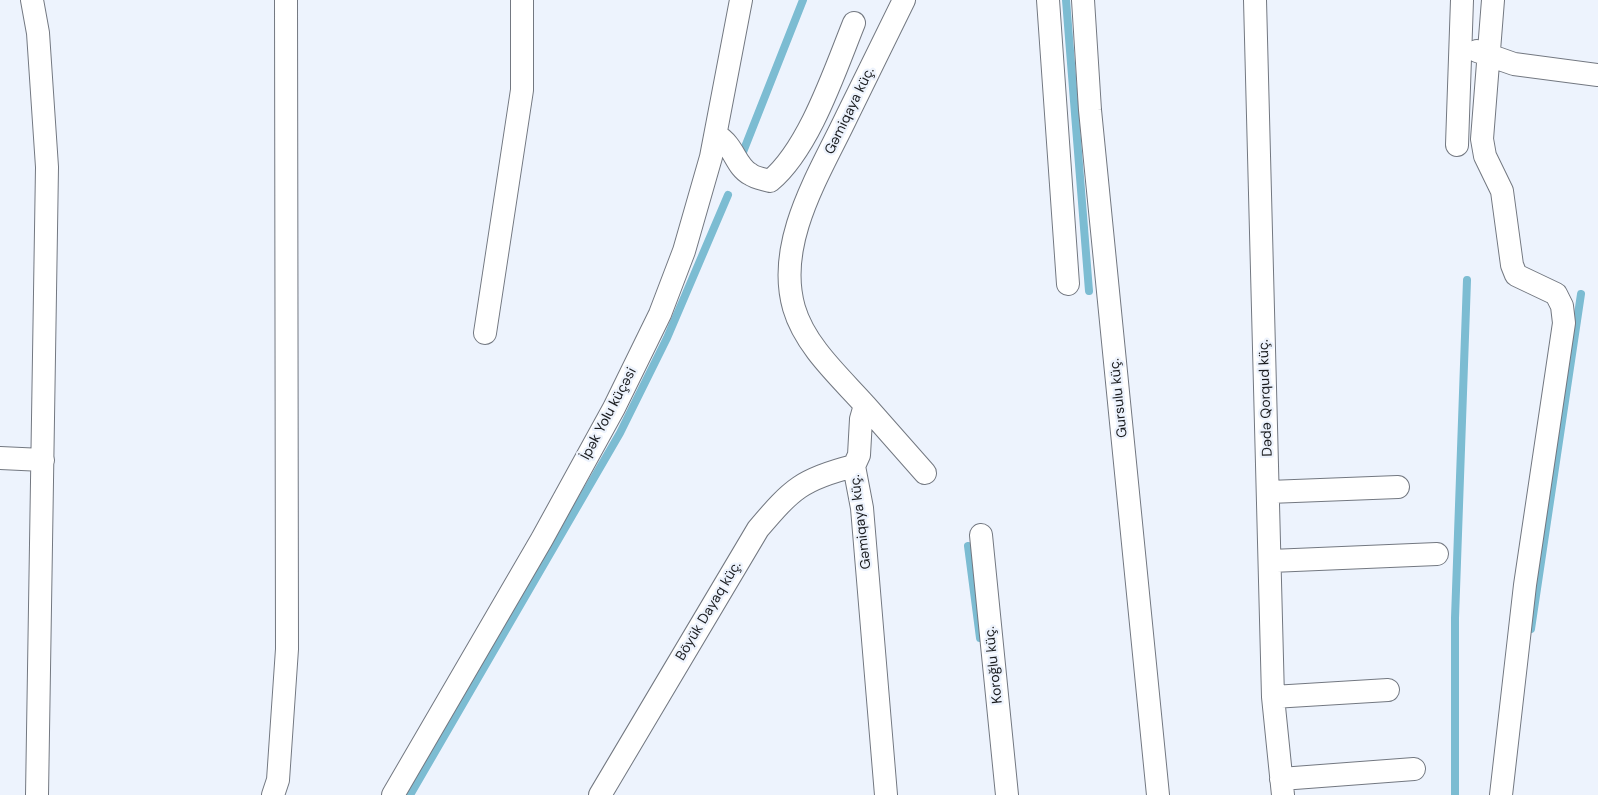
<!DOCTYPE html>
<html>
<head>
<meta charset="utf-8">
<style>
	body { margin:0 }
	canvas { display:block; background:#edf3fd }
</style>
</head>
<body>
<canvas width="1598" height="795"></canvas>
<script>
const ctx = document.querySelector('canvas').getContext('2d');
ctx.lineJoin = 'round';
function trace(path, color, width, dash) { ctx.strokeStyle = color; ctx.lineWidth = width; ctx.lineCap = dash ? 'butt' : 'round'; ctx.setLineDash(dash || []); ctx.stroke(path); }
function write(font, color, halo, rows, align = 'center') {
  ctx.font = font + ' "DM Sans",sans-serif'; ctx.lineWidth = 4.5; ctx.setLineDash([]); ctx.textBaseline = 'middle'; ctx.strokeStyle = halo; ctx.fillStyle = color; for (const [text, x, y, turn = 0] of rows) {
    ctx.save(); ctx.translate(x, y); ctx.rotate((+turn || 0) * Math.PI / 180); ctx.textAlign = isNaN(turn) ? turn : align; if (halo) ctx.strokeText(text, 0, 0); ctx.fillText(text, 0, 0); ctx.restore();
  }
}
trace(new Path2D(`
	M1066,0L1089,291
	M743,152L803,0
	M968,546L980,638
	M1531,629L1581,294
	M410,795L620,433L667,338L728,195
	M1455,795V618L1467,280`), '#7cbcd2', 8);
const street = new Path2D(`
	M32,0L38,33L47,167L37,795
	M1048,0L1068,284
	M1083,0L1090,110L1158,795
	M1255,0L1273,697L1283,795
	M1493,0L1482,139L1485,156L1502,191L1512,265L1516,275L1556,294L1562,306L1564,323L1525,585L1501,795
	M1477,51L1514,64L1598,75
	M716,135C735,146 735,166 750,174C755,178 763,179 770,181C809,149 835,70 854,23
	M1457,145L1462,0
	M485,333L522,90V0
	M865,405L925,473
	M0,458L43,460
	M1269,492L1398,487
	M981,535L1007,795
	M1271,561L1437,554
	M1273,697L1388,690
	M1281,779L1414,769
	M273,795L278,780L287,649L286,0
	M393,795L542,539L614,408L660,314L684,251L711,157L741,0
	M600,795L758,529C792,489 802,479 854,466
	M886,795L862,508L854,466L859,455L861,419L865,405C840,377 805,346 794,308C775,242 820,173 847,116C866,77 885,39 904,0`);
trace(street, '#737881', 24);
trace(street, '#fff', 22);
write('14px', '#1a1c1f', '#edf3fd', [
	["Gəmiqaya küç.",850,111,-64],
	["Gursulu küç.",1119,398,-96],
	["Dədə Qorqud küç.",1266,398,-92],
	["İpək Yolu küçəsi",609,414,-62],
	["Gəmiqaya küç.",861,522,-97],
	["Böyük Dayaq küç.",709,611,-59],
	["Koroğlu küç.",994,665,-96]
]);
</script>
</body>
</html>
